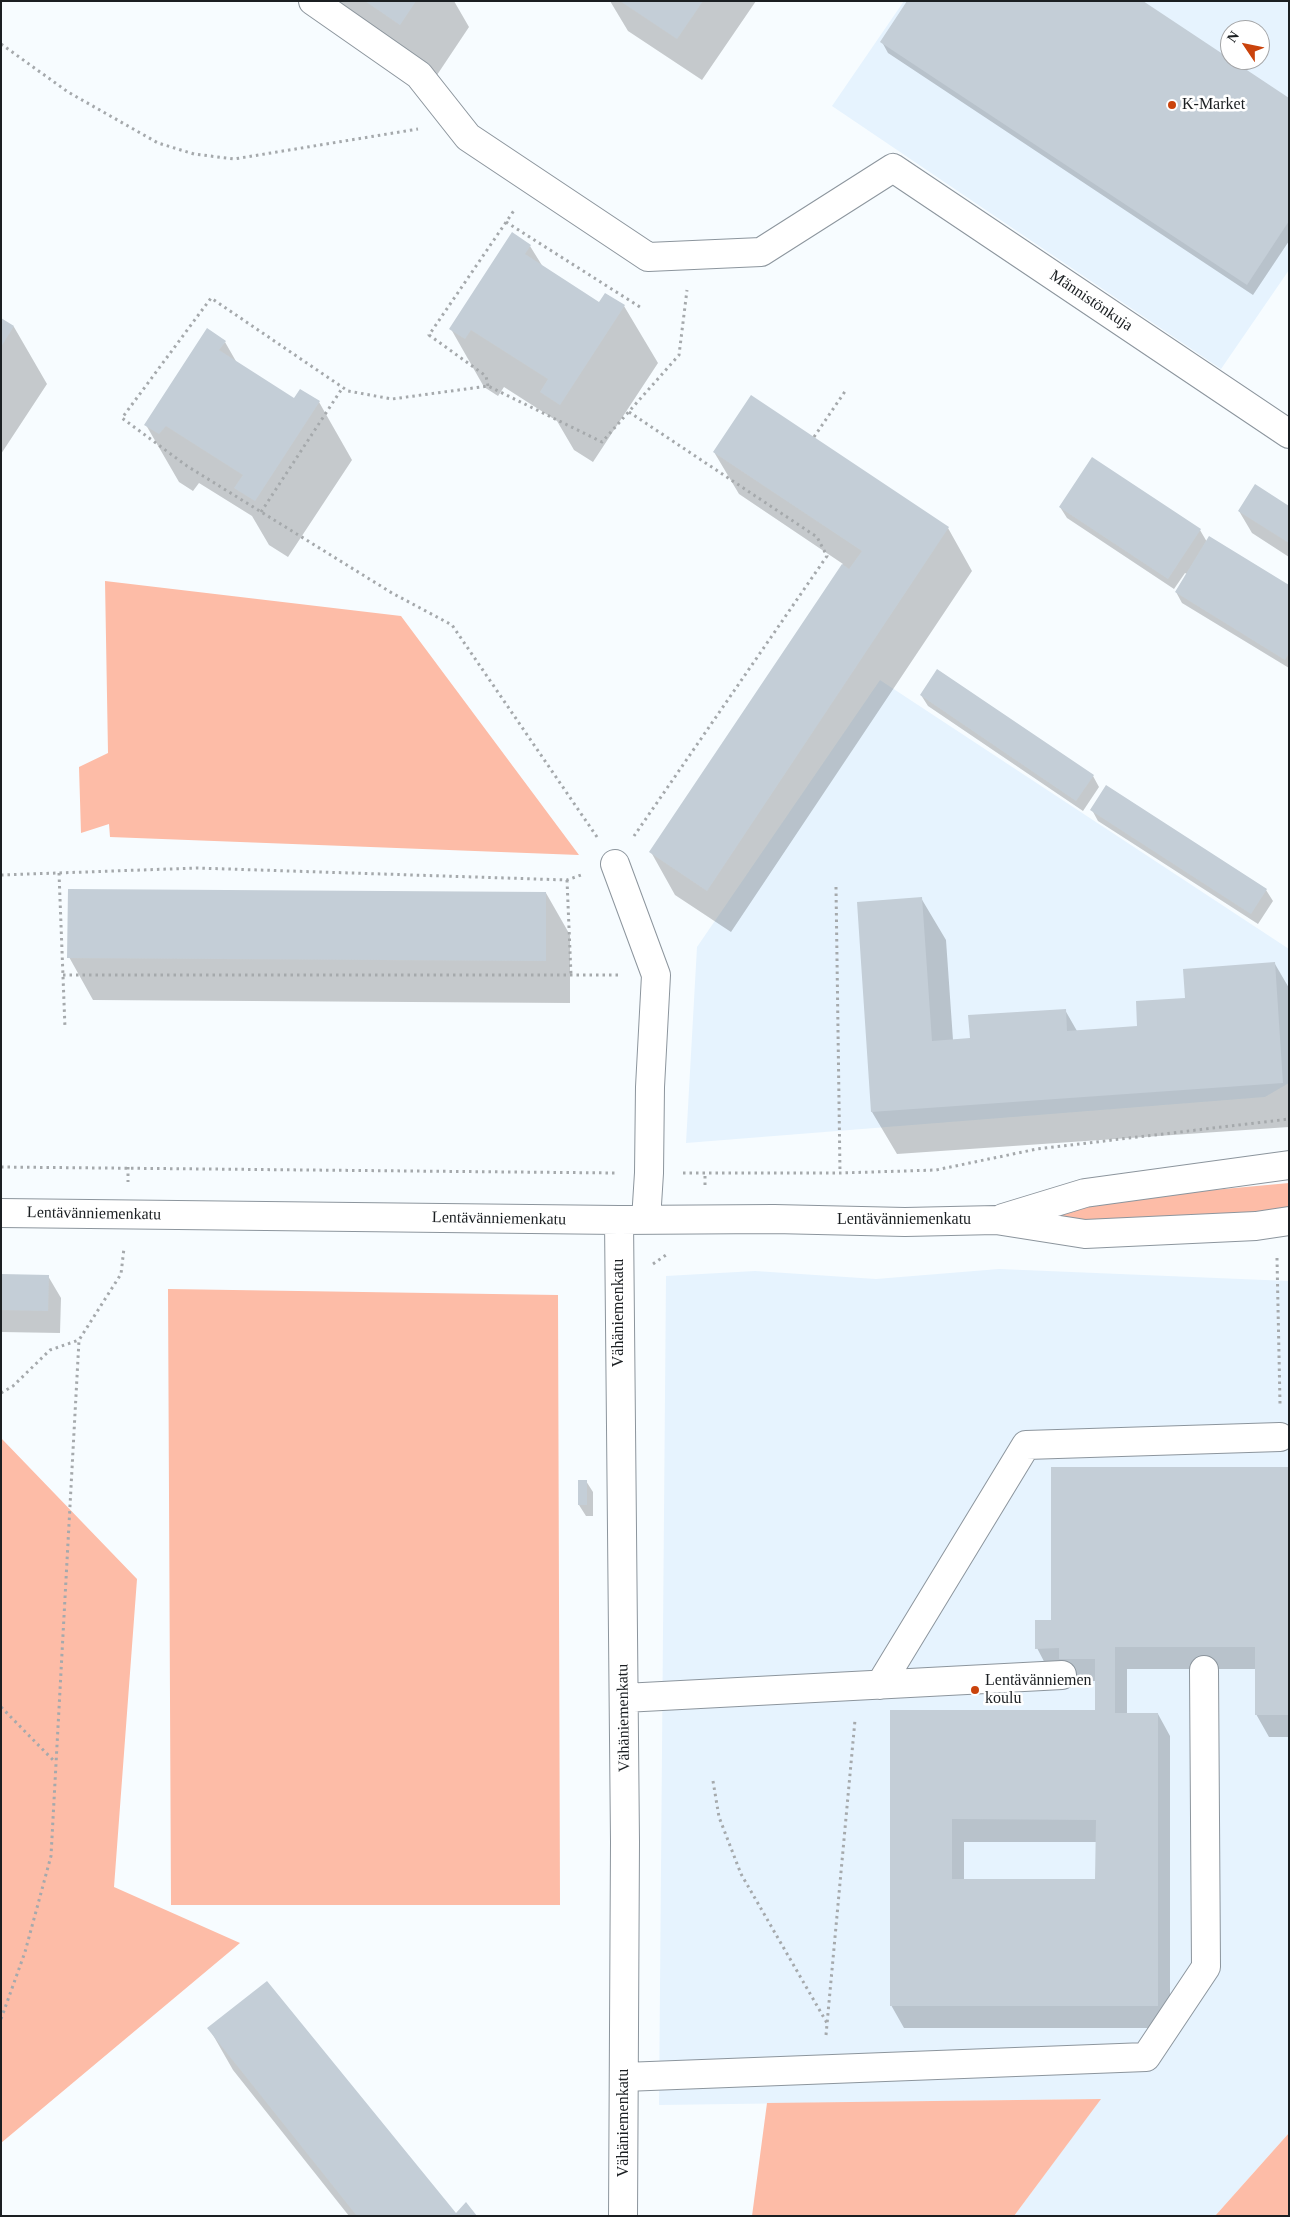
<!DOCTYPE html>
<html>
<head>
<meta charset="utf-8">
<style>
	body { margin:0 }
	#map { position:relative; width:1290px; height:2217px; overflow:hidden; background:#f7fcff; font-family:"Times New Roman",serif }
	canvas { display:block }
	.frame { position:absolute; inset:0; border:2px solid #1b1f22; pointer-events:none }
	.north { position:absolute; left:1220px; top:20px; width:50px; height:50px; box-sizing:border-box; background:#fff; border:1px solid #a4a5a7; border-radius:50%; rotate:304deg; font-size:14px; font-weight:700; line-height:20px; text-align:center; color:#1b1f22 }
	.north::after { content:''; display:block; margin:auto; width:18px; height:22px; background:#ca430c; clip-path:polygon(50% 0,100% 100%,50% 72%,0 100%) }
</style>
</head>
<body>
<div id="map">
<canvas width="1290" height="2217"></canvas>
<div class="frame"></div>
<div class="north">N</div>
</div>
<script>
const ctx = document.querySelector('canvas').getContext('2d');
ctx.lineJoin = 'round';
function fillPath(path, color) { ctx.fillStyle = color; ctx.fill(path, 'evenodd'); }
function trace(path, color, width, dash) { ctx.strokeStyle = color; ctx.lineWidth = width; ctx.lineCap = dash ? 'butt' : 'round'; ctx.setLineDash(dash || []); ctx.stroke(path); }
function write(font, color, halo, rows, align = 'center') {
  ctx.font = font + ' "Times New Roman",serif'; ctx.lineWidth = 5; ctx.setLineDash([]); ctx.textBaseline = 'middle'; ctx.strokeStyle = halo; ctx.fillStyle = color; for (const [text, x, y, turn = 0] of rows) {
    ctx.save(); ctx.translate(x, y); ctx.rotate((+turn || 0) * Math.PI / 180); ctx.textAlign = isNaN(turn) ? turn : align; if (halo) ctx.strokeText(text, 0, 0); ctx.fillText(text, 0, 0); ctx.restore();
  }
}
fillPath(new Path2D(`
	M904,1H1289V270L1221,369L832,106ZM1230,30H1260V60H1230Z
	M880,680L1289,949V1083L1265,1097L686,1143L697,947Z
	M999,1269L1289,1281V2133L1215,2216H1014L1100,2099L659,2105L666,1276L755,1271L876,1279Z`), '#e6f3fe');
fillPath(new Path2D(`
	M105,581L401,616L579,855L110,837L109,824L81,833L79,767L108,753Z
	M1289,1183V1209L1251,1214L1069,1222L1063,1217V1213L1078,1207L1202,1191Z
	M168,1289L558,1295L560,1905H171Z
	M1,1438L137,1579L114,1887L240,1943L1,2143Z
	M1101,2099L1014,2216H752L767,2103Z
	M1289,2133V2216H1215Z`), '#fdbca7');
fillPath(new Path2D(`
	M314,1H454L469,27L433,81Z
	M610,1H756L702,80L628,31Z
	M882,42L1289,99V241L1253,295L888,53Z
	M530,246L543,267L599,304L606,294L624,306L658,363L593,462L574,450L557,421L504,387L498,396L484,387L451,329Z
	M1,319L14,327L47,384L1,454Z
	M225,342L237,363L294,400L319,402L352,460L288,557L269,545L252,516L199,483L193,491L179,482L146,425Z
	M714,452L948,528L972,571L731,932L675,895L651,852L843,564L739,494Z
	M1060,507L1200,530L1207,542L1289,587V668L1182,603L1176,592L1187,574L1185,573L1174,589L1067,518Z
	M1289,507V557L1252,533L1239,511Z
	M921,695L1093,776L1099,787L1083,811L928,706Z
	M1106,787L1266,890L1273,901L1258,924L1098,821L1092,810Z
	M546,893L570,935V1003L93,1000L69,957Z
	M921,898L946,940L953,1040L972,1039L1065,1010L1077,1031L1139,1027L1186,999L1275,964L1289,988V1127L897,1154L872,1112Z
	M1,1275L48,1276L61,1298L60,1333L1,1332Z
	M1289,1468V1737H1269L1256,1714V1669H1127V1714H1158L1170,1736V2028H904L891,2005V1711H1096V1681H1073L1049,1671L1037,1648L1052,1621ZM964,1842H1097V1880H964Z
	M586,1481L593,1492V1516H586L579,1505Z
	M209,2028L456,2214L475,2216H349L233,2070Z`), '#0003');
fillPath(new Path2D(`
	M365,1H416L400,25Z
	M620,1H703L677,39Z
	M907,1H1143L1289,98V221L1247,285L880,42Z
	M512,232L531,245L525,254L599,302L605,293L625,305L560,405L540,392L548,379L471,330L465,339L449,329Z
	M1,318L14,326L1,347Z
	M207,328L226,341L219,350L294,398L300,389L320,401L255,501L234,488L243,475L166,426L159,434L144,425Z
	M751,395L949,527L707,891L649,852L842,564L849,569L862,551L713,452Z
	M1092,457L1201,529L1168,579L1059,507Z
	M1255,484L1289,506V543L1238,511Z
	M1209,536L1289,585V653L1285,660L1175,592Z
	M937,669L1094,775L1076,801L920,695Z
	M1106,785L1267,889L1251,914L1090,810Z
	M68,889L546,892V961L67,958Z
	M922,897L932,1041L970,1038L968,1015L1066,1009L1067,1031L1137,1026L1136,1001L1185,998L1183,969L1275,962L1283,1083L871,1112L857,902Z
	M1,1274L49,1275L48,1311L1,1310Z
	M1051,1467H1289V1715H1255V1647H1115V1713H1158V2006H890V1710H1095V1659H1059V1648L1035,1649V1620H1051ZM952,1819L1096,1820L1095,1879H952Z
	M578,1480H587V1505H578Z
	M267,1981L456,2213L466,2202L477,2216H357L207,2028Z`), '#c4ced7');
const minor = new Path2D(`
	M313,1L419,75L468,137L648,257L761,252L893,168L1289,434
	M615,864L656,975L650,1087L649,1173L646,1220
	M1,1213L619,1220L774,1219L905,1222L996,1220L1085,1234L1256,1226L1289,1221
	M1003,1218L1085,1193L1289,1165
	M619,1220L625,1842L623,2216
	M880,1685L1026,1445L1280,1437
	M624,1698L1062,1675
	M624,2077L1146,2057L1206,1967L1204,1670`);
trace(minor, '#8c959d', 30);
trace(new Path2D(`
	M1,44L68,92L158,143L194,154L234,159L418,129
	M506,222L640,307
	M488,386L486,376L429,335L515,209
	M629,412L817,537L827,556L634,836
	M814,437L846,390
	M261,512L343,387
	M597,837L452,625L392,593L187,466L122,418L211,298L348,391L392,399L488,386L602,442L679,355L687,290
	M59,873L65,1028
	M1,875L197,868L567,880L584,874
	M567,880L571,975
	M836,887L840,1173
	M63,975H619
	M1,1167L615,1173
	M128,1167V1182
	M683,1173H840L936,1170L1037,1149L1289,1119
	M705,1185V1173
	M1277,1258L1280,1404
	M653,1264L666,1255
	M1,1393L13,1386L50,1350L79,1340
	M1,1707L55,1762
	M713,1781L719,1817L741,1874L827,2023
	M1,2019L25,1952L51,1856L79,1340L121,1274L124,1248
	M826,2035L855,1720`), '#a5a9ac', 3, [2.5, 4]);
trace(minor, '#fff', 28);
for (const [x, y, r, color] of [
	[1172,105,5,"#ca430c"],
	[975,1690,5,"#ca430c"]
]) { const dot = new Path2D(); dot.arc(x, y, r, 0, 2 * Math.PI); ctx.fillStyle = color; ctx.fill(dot); trace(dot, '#fff', 2); }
write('16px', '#1b1f22', '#fff', [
	["K-Market",1182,105],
	["Lentävänniemen",985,1681],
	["koulu",985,1699]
], 'left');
write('16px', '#1b1f22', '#fff', [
	["Männistönkuja",1091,301,34],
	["Lentävänniemenkatu",94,1214,1],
	["Lentävänniemenkatu",499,1219,1],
	["Lentävänniemenkatu",904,1220],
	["Vähäniemenkatu",619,1313,-90],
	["Vähäniemenkatu",624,1718,-91],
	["Vähäniemenkatu",624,2123,-90]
]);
</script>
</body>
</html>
